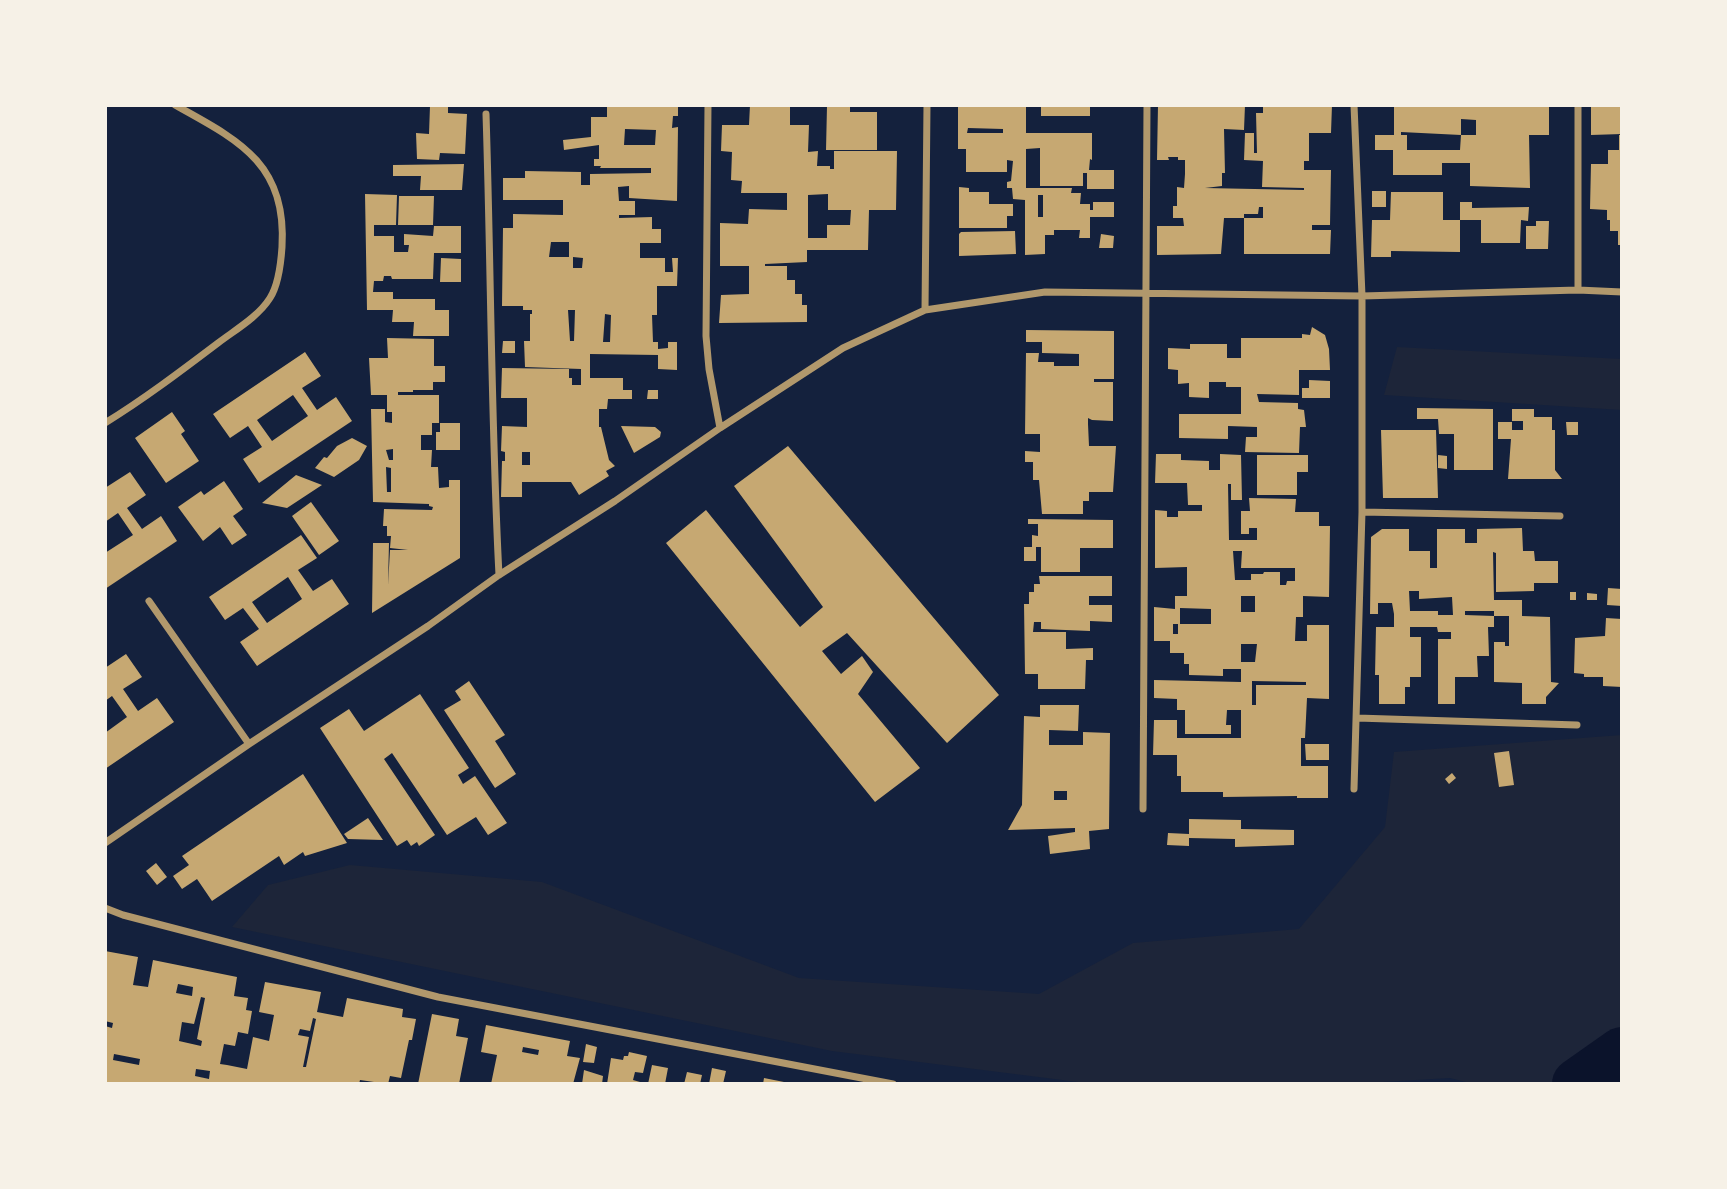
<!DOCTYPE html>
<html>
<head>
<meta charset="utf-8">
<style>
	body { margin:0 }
	#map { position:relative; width:1727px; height:1189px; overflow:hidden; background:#14213d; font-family:Barlow,sans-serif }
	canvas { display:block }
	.frame { position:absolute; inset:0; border:107px solid #f6f1e7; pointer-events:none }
</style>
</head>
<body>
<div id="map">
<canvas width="1727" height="1189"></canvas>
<div class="frame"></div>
</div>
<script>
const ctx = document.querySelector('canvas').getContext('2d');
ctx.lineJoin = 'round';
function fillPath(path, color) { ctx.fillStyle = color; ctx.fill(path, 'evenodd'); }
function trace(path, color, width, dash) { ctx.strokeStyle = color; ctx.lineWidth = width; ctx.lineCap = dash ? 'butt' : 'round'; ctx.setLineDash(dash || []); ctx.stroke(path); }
fillPath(new Path2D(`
	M1397,347L1622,359V410L1384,395Z
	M1622,735V1084H1474L1450,1078L1349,1084H1094L832,1051L232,927L268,885L350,865L542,882L799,978L1039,994L1133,943L1299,929L1385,827L1394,752Z`), '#1d2539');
trace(new Path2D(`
	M1578,1084L1622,1053`), '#0b132b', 52);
fillPath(new Path2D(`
	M607,105H678V116H673L672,128L678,127L677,201L629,198V186L618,187L619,201H635V215H619V218L652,217V229H661V243H640V258H665V272H673L672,258H678L677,286H657V315H652L653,342H658V349L668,348V342H677V370L658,369V355L590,354V378H623V390H632V399H608L607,409H599V427H601L609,460L615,466L606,471L609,476L579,495L571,482H522V497H501L502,461H505V452L501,451L502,426L527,427V398H501L502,368L569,369V378H572V385H581V369L525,367L524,341H530V314H532V310H523V306H502L503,228H513V214L563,215V200H503V178H525V171L581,172V185H590V174L651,173V168H600L601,166H594V159H599V145L564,150L563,140L591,137V117H607ZM625,129L656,130L655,145H624ZM551,242H569V257H549ZM573,257L583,258L582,268H573ZM568,310H575L574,341H570ZM605,314L611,315L610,342H603ZM522,452H530V465H522Z
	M750,105H790V125H809L808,152L818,151L817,166H830V169H834V151H897L896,210H869L868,250H807V262L765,264V266H787V280H795V294H802V305H807V322L719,323L721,295L749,294V266H720V223L748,224L749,209L787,210V193H741L742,181L731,180L732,152L721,151L722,125H749ZM828,194V210H851L850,225H827V238H808V195Z
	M958,105H1026V133H1092V160L1090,159L1089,170H1114V189H1087V173H1083V186H1040V148L1026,149V188H1072L1071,193H1081L1080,204H1090V210H1093V202H1114V217H1090V238H1079L1080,230H1054V235H1045V254L1025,255V200L1013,199L1012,188H1007V182L1011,181L1013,161L1007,160V172H966V149H958ZM968,128L1003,129V133H967ZM1038,195H1043V217H1038Z
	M1041,105H1090V116H1041Z
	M1158,105H1245L1244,130L1224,129L1225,173H1222V186L1205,188L1304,190V188L1262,187L1263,161L1244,160L1245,133H1254V153H1257L1256,113H1263V105H1332L1331,133H1309V161H1304V170H1331L1330,225H1312V230H1331L1330,254H1244V218H1263V207H1259L1258,214H1244V218H1224L1221,254L1157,255V226H1184L1183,218H1173V206H1177V187L1184,188L1185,174V160H1178V157H1168L1169,160H1157Z
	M1394,105L1461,107V105H1549V135H1529L1530,188L1470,186V163H1442V175H1393V150H1375V135H1394ZM1461,119L1476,120V135H1461L1460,150H1407V135H1401V132L1461,135Z
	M430,106L448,107V113L467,114L465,154L440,153L439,160L417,159L416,133L429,134Z
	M827,106H850V112H877V150H826Z
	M1591,107H1622V134L1591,135Z
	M1619,135H1622V245H1618V231H1610V220H1607V210L1590,209L1591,164H1608V150H1619Z
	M464,164L462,190H420L421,176H393V165Z
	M959,187L969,188V192H989V204H1013V216H1007V228H959Z
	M1372,191H1386V207H1372Z
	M1391,192H1443V220H1460V252L1391,251V257H1371L1372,220H1390Z
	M365,194L397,195L396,225H374V236H394V252H408L409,245H404V234L433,236L434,226H461V253H434L433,279H392L391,276H384L383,281H374L373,292H393V299H435V310H449V336H413L414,322H392L393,310H367Z
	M399,196H434L433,225H398Z
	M1460,202H1472V208L1529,207L1528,221L1521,220L1520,243H1481V220H1460Z
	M1536,221H1549L1548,249H1526V226H1536Z
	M1015,231L1016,254L959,256V234L961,232Z
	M1101,234L1114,236L1113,248H1099Z
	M441,258L461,259V282H440Z
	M1312,327L1325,335L1329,349L1330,370H1299V395L1257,394L1259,402L1298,403V409L1304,410L1306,427H1300L1299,453L1245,452L1246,437H1257V427L1228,426V439L1179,438V414H1241V387H1226V382H1209V398L1189,397V383L1178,384V370L1168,369V348L1190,349V344H1227V358H1241V338H1302V334L1310,335Z
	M1026,330L1114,331V379H1094V382H1113V421L1092,420L1088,418V424L1089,446H1116L1113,492H1089V501H1083V514H1042L1039,480H1033V462H1025V451L1040,452V434H1025L1026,353H1039L1038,362H1054V366H1079V354L1042,353V342H1026Z
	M387,338L434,339V366H445V382H433V390H413V392H398V395H439V423H432V435H421V450H432L431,467H438L439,488L449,487V480H460V558L372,613L373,543H389L388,585L390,550H408L390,548L391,536H387V526H383L384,509L432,510L433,507L429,506V504L373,502L371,409H385V422L392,423V412H387V395H371L369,358H388ZM393,449V460H389L386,450ZM386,467L391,468V492H387Z
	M503,341H515V353H502Z
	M305,352L321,376L302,388L317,410L336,397L352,421L259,483L243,459L262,447L248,426L230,438L213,414ZM293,395L308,416L272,441L257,420Z
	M1309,380L1330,381V398H1302V388H1309Z
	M648,390H658V399H647Z
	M1417,408L1493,409V470H1454V434H1439L1438,419H1417Z
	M1512,409H1534V417H1552V430H1555V470L1562,479H1508L1511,439H1498V422H1512V430H1523V421H1512Z
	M172,412L185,431L181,434L199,461L166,483L135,438Z
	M1566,422H1578V435H1567Z
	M440,423H460V450H436V432H440Z
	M621,426L655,427L661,432L660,437L634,453Z
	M1381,430H1436L1438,498H1383Z
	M352,438L367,446L359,460L334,477L315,468L324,457L327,458L337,446Z
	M788,446L999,695L947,743L847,633L822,651L841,674L862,656L873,672L858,694L920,768L875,802L666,543L706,510L800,627L823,607L734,486Z
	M1156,454H1181V460L1209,461V470H1220V454L1241,455L1242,500H1231V484H1228L1229,540H1257V528H1249V534H1241V511H1250L1249,498L1296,499L1295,512H1319V526H1330L1329,597L1303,596V617H1296L1295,641H1307V625H1329V699L1307,698L1305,738H1301V766H1328V798H1297V796L1223,797V792H1181V776H1177V755H1153L1154,720H1177V738H1241V710H1227L1226,725H1231V734H1185V710H1177V699L1154,698V680L1241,682V669H1223V676L1189,675V664H1184V653H1170V641H1154V607L1175,609V596H1187V567L1155,568V510L1167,511V517H1178V511H1202V505H1188L1187,483H1155ZM1233,551H1242L1241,568H1295V581H1287L1286,585H1280V572H1264L1263,574H1251V580H1235ZM1241,596H1255V612H1241ZM1180,608L1211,609V624H1178V634H1173V624H1180ZM1241,644H1257L1255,662H1241ZM1252,681L1306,682V685H1256V705H1252Z
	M1257,455H1308V472H1297V495H1257Z
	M1438,455L1447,456V469L1438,468Z
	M130,472L146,495L127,508L142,529L161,516L177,541L105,589V553L133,535L118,513L105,522V488Z
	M296,475L322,485L287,508L262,503Z
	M224,481L243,509L233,516L247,535L232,545L220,527L203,541L178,507L201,491L204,495Z
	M311,502L339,541L319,555L292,516Z
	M1028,519L1113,520V548H1080V572H1041V547H1036V561H1024V547H1032V535L1038,536V524H1028Z
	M1522,528L1523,551H1534L1535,561H1558V583H1534V591L1496,592V553L1493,552L1494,600H1522V616L1550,617L1551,682L1559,683L1546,697V704H1522V683L1494,682V642H1505V646H1509V616H1494V611H1465V615L1494,616V627H1488L1489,656H1477L1478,677H1455V704H1438V639H1451V632H1438L1437,627H1410V637H1421V677H1410V687H1405V704H1379V675H1375L1376,627H1394V614L1392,603H1378V614H1370L1371,537L1382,529H1409V551H1430V568H1437V529H1465V543H1477V529ZM1409,591H1419V599L1452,597L1453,615H1438V611H1410Z
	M301,535L317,558L298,570L313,591L332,579L349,604L257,666L240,642L259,629L243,608L225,620L209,597ZM288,577L302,599L267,623L252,602Z
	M1039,576H1112V596H1089V605H1112V622L1090,621V631L1041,629V622H1034L1033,632H1066V649L1093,648V660H1086L1085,689H1038V674H1025L1024,604H1029V592H1034V584H1040Z
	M1608,588L1622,589V606L1607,605Z
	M1570,592H1576V600H1570Z
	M1587,593L1597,594V600H1587Z
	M1606,618L1622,619V687L1603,686V677H1584V674L1574,673L1575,638L1605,636Z
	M126,654L142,677L123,689L138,711L157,698L174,722L105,769V733L127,717L112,696L105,701V668Z
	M469,681L505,735L495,741L516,774L495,788L444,710L461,700L455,691Z
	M420,694L469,768L458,775L463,784L475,776L507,823L488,835L476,817L447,835L392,753L384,759L435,835L419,846L417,842L411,846L407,840L397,846L320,728L349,709L364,731Z
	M1040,705H1079L1078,731L1049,730V745H1083V732L1110,733L1109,829L1089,831L1090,849L1050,854L1048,836L1075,832V828L1008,830L1022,805L1024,716L1040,717ZM1054,791H1067V800H1054Z
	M1305,744H1329V760H1306Z
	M1509,751L1514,785L1499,787L1494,753Z
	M1452,773L1456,778L1449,784L1445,779Z
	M303,774L347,843L305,856L303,852L284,865L279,856L212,901L197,879L182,889L173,876L189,865L182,856Z
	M368,818L383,840L348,839L344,834Z
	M1189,819L1241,820V829L1294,830V845L1235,847V839L1189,838V846L1167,845L1168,833L1189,834Z
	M156,863L167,877L157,885L146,871Z
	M105,951L138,957L133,985L148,987L153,960L237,977L234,996L248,998L246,1010L252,1011L248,1034L238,1032L235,1046L224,1044L220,1064L227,1065L247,1069L253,1037L269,1041L274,1015L259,1012L265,982L321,992L317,1012L343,1017L347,998L403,1009L402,1017L416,1019L412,1040H409L401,1078L390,1076L388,1084L360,1080L359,1084H105V1026L112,1028L113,1023L105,1021ZM178,984L193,987L192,996L176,993ZM201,997L205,998L197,1039L202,1041L201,1046L179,1041L182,1022L194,1024ZM313,1018L316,1019L306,1067H303L309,1037L298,1035L300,1029L310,1031ZM114,1054L140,1059L139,1065L113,1060ZM196,1069L210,1071L209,1079L195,1076Z
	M432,1014L459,1019L456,1036L468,1038L459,1084H418Z
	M486,1025L570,1041L567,1056L580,1058L573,1084H491L497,1055L481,1052ZM523,1047L539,1050L538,1055L522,1052Z
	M586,1044L597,1047L594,1063L583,1062Z
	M629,1052L647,1056L643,1073L635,1072L633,1080L647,1084H607L611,1058L623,1060L624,1056H628Z
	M652,1065L668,1068L665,1084H648Z
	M712,1068L726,1071L723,1084H709Z
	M584,1070L603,1076L602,1084H582Z
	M687,1072L702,1075L700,1084H684Z
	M764,1078L789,1083V1084H763Z`), '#c6a872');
trace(new Path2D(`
	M708,105L706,336L709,369L720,428
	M486,114C491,268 491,422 499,575
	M1578,290V105
	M925,310L927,105
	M105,423C144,399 181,371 218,343C235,330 258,317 270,298C279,284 281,262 282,247C287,163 238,140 175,105
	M1362,512L1560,516
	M149,601L249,744
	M1357,718L1577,725
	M1354,789L1362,512V296L1354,105
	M1143,809L1147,105
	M105,843L249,744L428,626L499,575L615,501L720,428L843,348L925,310L1045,292L1362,296L1578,290L1622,292
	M105,908L123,915L438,997L893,1084`), '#b1986c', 7);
</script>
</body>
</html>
